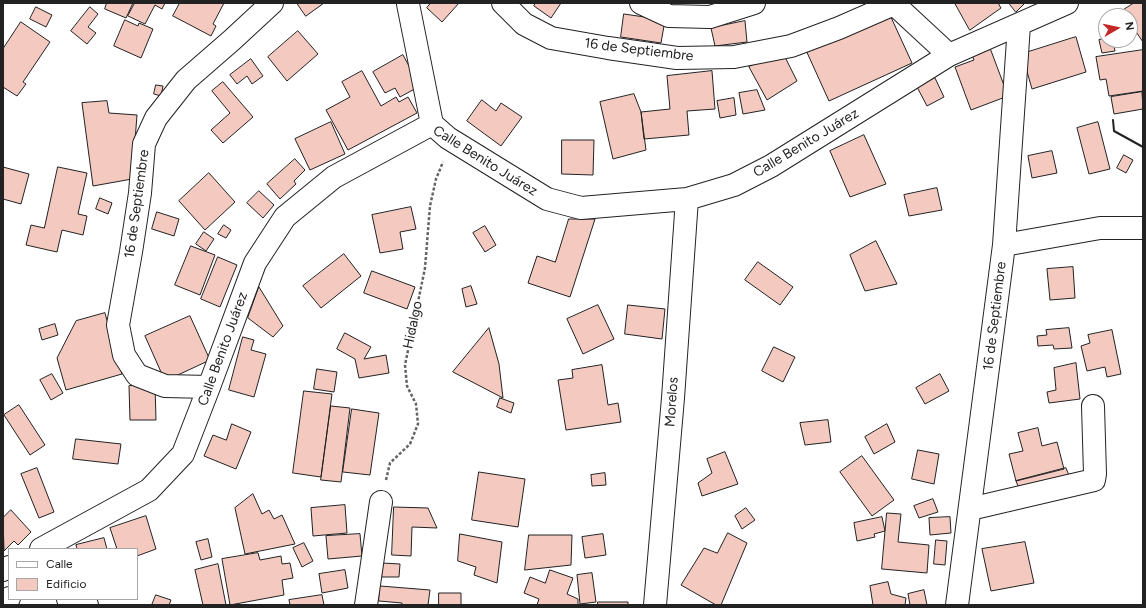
<!DOCTYPE html>
<html>
<head>
<meta charset="utf-8">
<style>
	body { margin:0 }
	#map { position:relative; width:1146px; height:608px; overflow:hidden; background:#fff; font-family:Figtree,sans-serif }
	canvas { display:block }
	.frame { position:absolute; inset:0; border:4px solid #222; pointer-events:none }
	.legend { position:absolute; left:8px; top:548px; width:130px; height:52px; box-sizing:border-box; background:#fff; border:1px solid #a7a7a7; margin:0; padding:5px 7px; list-style:none; font-size:12px; color:#222 }
	.legend li { display:flex; align-items:center; gap:8px; height:20px }
	.legend b { width:20px; border:1px solid #a7a7a7 }
	.north { position:absolute; left:1098px; top:8px; width:40px; height:40px; box-sizing:border-box; background:#fff; border:1px solid #a7a7a7; border-radius:50%; rotate:81deg; font-size:11px; font-weight:700; line-height:16px; text-align:center; color:#222 }
	.north::after { content:''; display:block; margin:auto; width:14px; height:18px; background:#c62828; clip-path:polygon(50% 0,100% 100%,50% 72%,0 100%) }
</style>
</head>
<body>
<div id="map">
<canvas width="1146" height="608"></canvas>
<div class="frame"></div>
<ul class="legend">
<li><b style="height:5px;background:#fff"></b>Calle</li>
<li><b style="height:11px;background:#f3c9c0"></b>Edificio</li>
</ul>
<div class="north">N</div>
</div>
<script>
const ctx = document.querySelector('canvas').getContext('2d');
ctx.lineJoin = 'round';
function fillPath(path, color) { ctx.fillStyle = color; ctx.fill(path, 'evenodd'); }
function trace(path, color, width, dash) { ctx.strokeStyle = color; ctx.lineWidth = width; ctx.lineCap = dash ? 'butt' : 'round'; ctx.setLineDash(dash || []); ctx.stroke(path); }
function write(font, color, halo, rows, align = 'center') {
  ctx.font = font + ' Figtree,sans-serif'; ctx.lineWidth = 3; ctx.setLineDash([]); ctx.textBaseline = 'middle'; ctx.strokeStyle = halo; ctx.fillStyle = color; for (const [text, x, y, turn = 0] of rows) {
    ctx.save(); ctx.translate(x, y); ctx.rotate((+turn || 0) * Math.PI / 180); ctx.textAlign = isNaN(turn) ? turn : align; if (halo) ctx.strokeText(text, 0, 0); ctx.fillText(text, 0, 0); ctx.restore();
  }
}
const building = new Path2D(`
	M107,3H133L126,18L105,9Z
	M135,3H165L162,9L155,5L145,24L128,16Z
	M180,3H224L213,24L216,26L211,36L173,16Z
	M297,3H324L306,16Z
	M431,3H459L442,22L427,8Z
	M536,3H561L551,18L534,6Z
	M955,3H998L1001,8L970,30Z
	M1009,3H1025L1016,12Z
	M1134,3H1143V42L1130,23V16H1125L1122,11Z
	M36,7L52,15L46,27L30,19Z
	M90,7L98,14L88,27L96,33L87,44L71,31Z
	M624,14L665,20L661,43L621,37Z
	M890,15L912,63L829,101L805,48Z
	M125,20L138,26L139,23L153,29L141,58L114,46Z
	M745,21L747,42L715,46L711,28Z
	M21,22L50,42L23,82L26,84L17,96L3,87V49Z
	M298,31L318,54L287,81L268,57Z
	M1076,37L1086,72L1032,89L1022,54Z
	M1106,38V40H1113L1115,51L1102,53L1099,40Z
	M990,48L1008,96L971,110L955,67L974,60L972,55Z
	M1143,50V91L1109,96L1106,79L1100,80L1096,57Z
	M782,51L797,81L767,100L749,67Z
	M403,55L420,86L400,97L395,88L385,93L373,72Z
	M251,59L263,76L252,84L247,76L237,84L230,75Z
	M362,71L381,106L396,97L399,102L408,97L417,113L348,150L326,110L350,97L342,82Z
	M712,71L715,109L687,111L689,135L644,139L641,112L670,109L667,76Z
	M935,78L944,97L927,106L917,87Z
	M223,82L253,117L223,143L211,130L230,113L212,91Z
	M156,85L163,86L161,96L154,94Z
	M757,90L765,110L743,114L739,93Z
	M1142,92L1143,109L1114,114L1111,97Z
	M634,94L641,112L646,150L613,159L600,102Z
	M734,98L736,115L720,118L717,101Z
	M482,100L496,111L501,103L522,117L501,146L467,121Z
	M107,101L109,113L137,115L132,179L93,186L82,103Z
	M331,122L345,154L310,170L295,139Z
	M1098,122L1110,169L1089,174L1077,128Z
	M864,135L886,184L850,197L830,151Z
	M562,140H594L593,175L562,174Z
	M1052,151L1057,173L1032,178L1028,156Z
	M1124,155L1133,160L1126,173L1117,168Z
	M295,159L305,170L294,181L296,184L280,199L267,184Z
	M3,167L29,174L21,204L3,199Z
	M58,167L87,173L78,214L87,216L83,235L62,230L57,252L26,245L31,225L44,228Z
	M209,173L235,202L205,230L179,201Z
	M937,188L942,210L909,216L904,195Z
	M259,191L274,205L263,218L247,203Z
	M100,198L112,203L108,214L96,209Z
	M411,207L416,229L400,232L403,249L380,253L372,215Z
	M157,212L179,219L174,236L152,229Z
	M569,219H595L570,297L528,283L537,256L555,262Z
	M224,225L231,230L226,238L218,234Z
	M485,226L496,245L485,252L473,233Z
	M204,232L214,239L206,251L196,244Z
	M876,241L897,284L865,291L850,255Z
	M191,246L215,255L200,295L175,285Z
	M344,254L361,276L321,308L303,286Z
	M218,257L237,265L220,307L201,299Z
	M758,262L793,287L780,305L745,280Z
	M1073,267L1075,298L1050,300L1047,269Z
	M372,271L415,287L407,309L364,293Z
	M471,286L477,304L466,307L462,289Z
	M259,287L283,326L273,337L248,318Z
	M598,305L614,339L583,354L567,319Z
	M628,305L665,309L662,339L625,334Z
	M105,313L122,374L66,390L57,358L76,321Z
	M190,316L210,360L165,381L145,336Z
	M55,324L58,335L42,340L39,329Z
	M489,328L499,364L503,398L453,372Z
	M1069,328L1072,348L1054,349L1053,345L1038,346L1037,336L1047,335L1046,330Z
	M1112,330L1121,374L1107,377L1105,367L1087,371L1081,346L1090,343L1088,335Z
	M345,333L371,347L364,359L386,355L389,373L359,378L355,359L337,349Z
	M243,337L254,340L251,350L266,354L254,397L229,390Z
	M774,347L795,357L783,382L762,371Z
	M1076,363L1080,399L1049,403L1047,392L1056,390L1054,368Z
	M602,365L608,405L618,403L621,422L566,430L558,380L573,378L572,370Z
	M317,369L337,372L334,392L314,389Z
	M52,374L63,393L51,400L40,380Z
	M940,374L949,391L925,404L916,388Z
	M155,385L156,420H130L129,386Z
	M304,391L332,394L321,477L293,473Z
	M500,398L514,403L511,413L497,407Z
	M19,405L45,445L30,455L4,415Z
	M331,406L350,408L341,482L321,480Z
	M352,409L379,413L370,475L343,472Z
	M828,420L831,442L805,445L800,423Z
	M232,424L251,432L236,469L204,456L213,435L226,440Z
	M887,424L895,442L874,454L865,437Z
	M1038,428L1042,446L1057,442L1064,469L1016,481L1009,454L1023,451L1018,433Z
	M76,439L121,444L118,464L73,459Z
	M918,450L939,454L934,484L912,479Z
	M725,452L738,484L702,496L698,483L712,473L707,459Z
	M862,456L894,500L872,516L840,472Z
	M37,468L54,512L39,518L21,474Z
	M1066,468L1070,478L1020,491L1016,481Z
	M479,472L525,479L518,527L472,520Z
	M605,473L606,485L592,486L591,475Z
	M253,494L262,514L269,510L274,519L282,515L295,544L245,554L235,508Z
	M933,499L938,512L919,518L914,506Z
	M345,505L347,533L313,536L311,508Z
	M394,507L428,508L437,528L412,527L411,556L392,555Z
	M746,508L755,520L742,529L735,516Z
	M11,510L31,532L18,545L14,541L4,551L3,518Z
	M887,513L901,514L898,542L929,545L927,573L882,569Z
	M146,516L156,549L137,556V549H117L110,528Z
	M882,517L885,531L874,534L875,537L857,541L854,523Z
	M950,517L951,533L930,535L929,518Z
	M728,533L747,543L721,605H716L681,585L704,548L717,553Z
	M360,534L362,556L328,559L326,536Z
	M460,534L502,542L497,583L474,575L476,567L458,561Z
	M603,534L606,555L585,558L582,537Z
	M529,535H572L571,565L525,570Z
	M104,538L107,549H77L76,545Z
	M208,539L212,557L201,560L196,542Z
	M936,540L947,541L945,565L934,564Z
	M1025,542L1034,583L991,591L982,549Z
	M304,543L313,561L302,567L293,548Z
	M258,553L260,560L281,556L282,564L290,563L293,578L282,580L284,595L230,605L222,559Z
	M382,563L400,564L399,577H382Z
	M218,564L226,605H203L195,570Z
	M345,570L348,588L322,593L319,574Z
	M550,570L573,578L567,594L578,599V605H537L539,599L524,593L530,577L545,583Z
	M592,573L596,602L580,604L577,575Z
	M888,582L891,594L906,598L905,605H873L870,586Z
	M380,586L430,590L428,605H402V603L379,601Z
	M924,590L927,605H910L908,594Z
	M439,593H461V605H439Z
	M156,595L171,600L169,605H152Z
	M322,595L324,605H290L289,600Z
	M598,602H628V605H598Z`);
fillPath(building, '#f3c9c0');
trace(building, '#222', 1);
const minor = new Path2D(`
	M503,3L524,24L551,38L608,48L677,58L734,57L791,46L839,28L894,4L949,55
	M641,3L669,16L710,17L754,3
	M408,4L432,124
	M1004,245L1100,228H1143
	M209,387L165,386L137,375L124,355L118,325L131,252L140,193L144,144L156,118L186,80L232,40L272,3
	M970,509L1094,480L1095,474L1093,406
	M41,549L149,490L183,454L209,387L255,263L285,217L334,177L432,124L448,138L547,199L581,208L687,199L734,185L771,166L949,55L1067,3
	M3,570L9,567
	M68,599L87,605
	M5,605L9,598
	M366,605L381,502
	M655,605L673,398L687,199
	M957,605L1004,245L1019,25`);
trace(minor, '#222', 24);
trace(new Path2D(`
	M386,480L390,463L410,444L418,424L416,404L407,386L405,365L425,268L430,206L436,179L443,162`), '#646464', 2.5, [3, 2]);
trace(minor, '#fff', 22);
trace(new Path2D(`
	M1113,120L1114,131L1143,147`), '#222', 2);
write('14px', '#222', '#fff', [
	["16 de Septiembre",639,50,7],
	["Calle Benito Juárez",806,143,-31],
	["Calle Benito Juárez",485,161,32],
	["16 de Septiembre",137,204,-82],
	["16 de Septiembre",995,316,-83],
	["Hidalgo",413,325,-78],
	["Calle Benito Juárez",223,349,-70],
	["Morelos",672,402,-86]
]);
</script>
</body>
</html>
